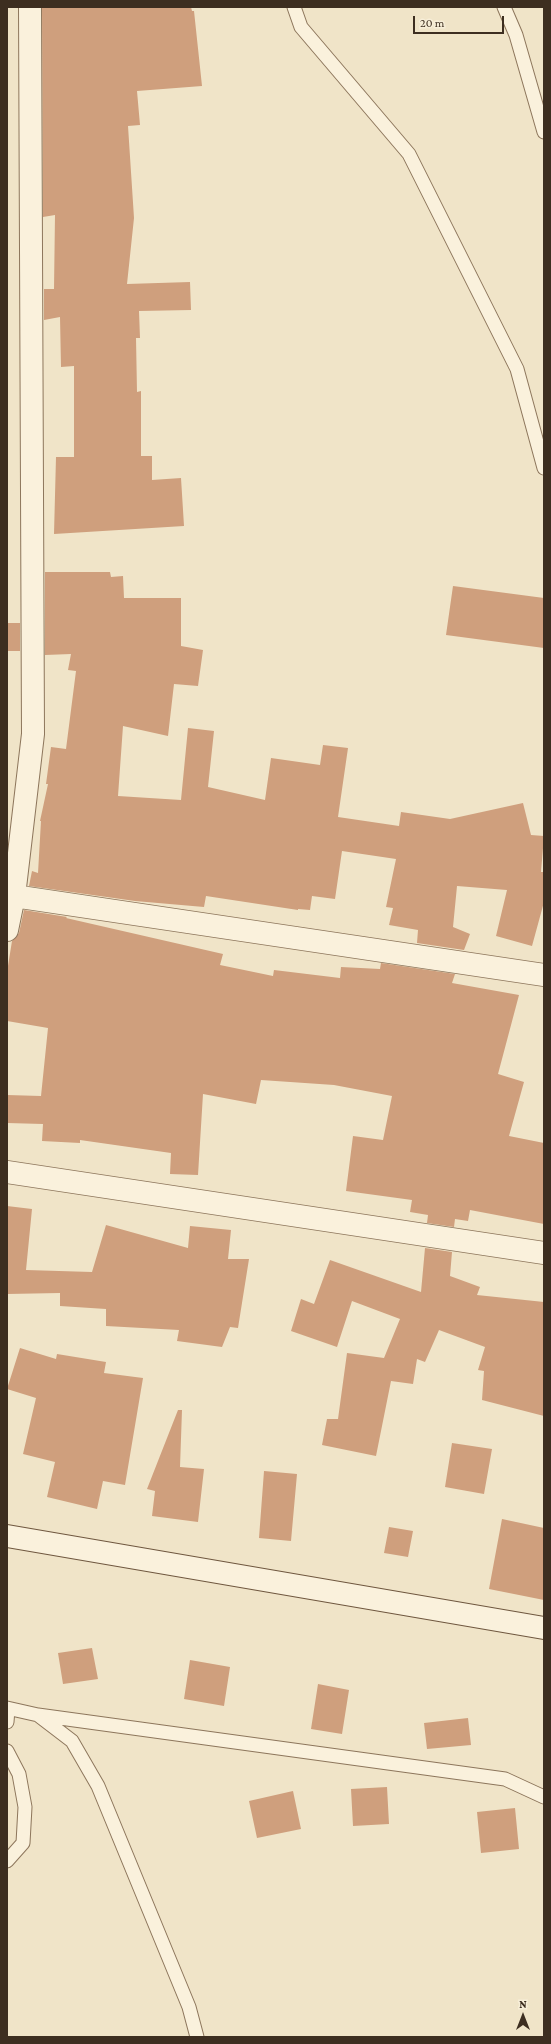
<!DOCTYPE html>
<html>
<head>
<meta charset="utf-8">
<style>
	body { margin:0 }
	#map { position:relative; width:551px; height:2044px; overflow:hidden; background:#f0e4c8; font-family:"Crimson Pro",serif }
	canvas { display:block }
	.frame { position:absolute; inset:0; border:8px solid #3d2e20; pointer-events:none }
	.north { position:absolute; left:503px; top:1996px; width:40px; height:40px; -webkit-text-stroke:3px #f7eed8; paint-order:stroke; rotate:0deg; font-size:11px; font-weight:700; line-height:16px; text-align:center; color:#3d2e20 }
	.north::after { content:''; display:block; margin:auto; width:14px; height:18px; background:#3d2e20; clip-path:polygon(50% 0,100% 100%,50% 72%,0 100%) }
	.scale { position:absolute; left:413px; top:16px; width:91px; height:18px; box-sizing:border-box; border:2px solid #3d2e20; border-top:0; padding-left:5px; font-size:12px; line-height:14px; white-space:nowrap; color:#3d2e20; -webkit-text-stroke:3px #f7eed8; paint-order:stroke }
</style>
</head>
<body>
<div id="map">
<canvas width="551" height="2044"></canvas>
<div class="frame"></div>
<div class="north">N</div>
<div class="scale">20 m</div>
</div>
<script>
const ctx = document.querySelector('canvas').getContext('2d');
ctx.lineJoin = 'round';
function fillPath(path, color) { ctx.fillStyle = color; ctx.fill(path, 'evenodd'); }
function trace(path, color, width, dash) { ctx.strokeStyle = color; ctx.lineWidth = width; ctx.lineCap = dash ? 'butt' : 'round'; ctx.setLineDash(dash || []); ctx.stroke(path); }
fillPath(new Path2D(`
	M42,7H191L192,11H194L202,86L137,91L140,125L128,126L134,218L127,284L190,282L191,310L139,311L140,338H136L137,392L141,391V456H152V480L181,478L184,526L54,534L56,457H74V366L61,367L60,317L44,320V289H54L55,215L43,217Z
	M45,572H110L111,577L123,576L124,598H181V646L203,650L198,686L174,684L168,736L123,726L118,796L181,800L188,728L214,731L208,787L265,800L271,758L320,765L323,745L348,748L338,817L399,826L401,812L450,819L523,803L531,835L544,836L541,872H544V902L532,946L496,936L507,890L457,886L453,927L470,934L464,950L417,943L418,930L389,925L393,908L386,907L396,859L342,851L335,899L312,896L310,910L298,909V910L206,896L204,907L135,901L29,886L32,871L38,873L41,821H40L48,784H46L51,747L66,749L76,671L68,670L71,654L45,655Z
	M453,586L544,598V648L446,635Z
	M7,623H20V651H7Z
	M24,910L67,917L66,918L223,954L220,965L273,976L274,970L340,978L341,967L380,969L381,963L455,974L452,983L519,995L498,1074L524,1082L509,1136L544,1143V1224L470,1210L468,1221L455,1219L454,1227L427,1223L428,1215L410,1212L412,1200L346,1191L353,1136L383,1140L392,1096L334,1085L261,1080L256,1104L203,1094L198,1175L170,1174L171,1153L80,1140V1143L42,1141L43,1124L7,1123V1095L41,1096L48,1028L7,1021V972L12,941L19,933Z
	M7,1206L32,1209L26,1270L92,1272L106,1225L188,1248L190,1226L231,1230L228,1259H249L238,1328L230,1327L222,1347L177,1341L179,1330L106,1326V1309L60,1306V1293L7,1294Z
	M425,1248L452,1252L450,1276L480,1287L477,1295L544,1302V1416L482,1400L484,1371L478,1370L485,1347L439,1330L425,1362L417,1359L413,1384L391,1381L376,1456L322,1445L327,1419H338L347,1353L384,1358L400,1319L352,1301L337,1347L291,1331L301,1299L314,1304L330,1260L421,1292Z
	M20,1348L56,1359L57,1354L106,1362L104,1373L143,1378L125,1485L103,1481L97,1509L47,1497L55,1462L23,1454L36,1398L7,1389Z
	M178,1410H182L180,1467L204,1469L198,1522L152,1516L155,1491L147,1489Z
	M452,1443L492,1449L484,1494L445,1487Z
	M264,1471L297,1474L291,1541L259,1538Z
	M502,1519L544,1528V1600L489,1589Z
	M389,1527L413,1531L408,1557L384,1553Z
	M92,1648L98,1679L63,1684L58,1653Z
	M190,1660L230,1667L224,1706L184,1699Z
	M318,1684L349,1690L342,1734L311,1729Z
	M468,1718L471,1745L427,1749L424,1723Z
	M387,1787L389,1824L353,1826L351,1789Z
	M293,1791L301,1829L257,1838L249,1801Z
	M515,1808L519,1849L481,1853L477,1812Z`), '#cf9f7d');
const lane = new Path2D(`
	M294,7L301,27L409,154L517,369L544,468
	M504,7L516,35L544,132
	M7,1708L38,1715L72,1741L98,1786L189,2007L197,2037
	M38,1715L505,1779L544,1797
	M7,1722L8,1709
	M7,1751L19,1774L25,1807L23,1843L7,1861`);
const street = new Path2D(`
	M7,895L544,975
	M7,930L14,896L33,734L30,7
	M7,1172L544,1253`);
const secondary = new Path2D(`
	M7,1536L544,1628`);
trace(lane, '#8d765c', 15);
trace(street, '#8d765c', 24);
trace(secondary, '#6f573f', 24);
trace(lane, '#faf1dc', 13);
trace(street, '#faf1dc', 22);
trace(secondary, '#faf1dc', 22);
</script>
</body>
</html>
